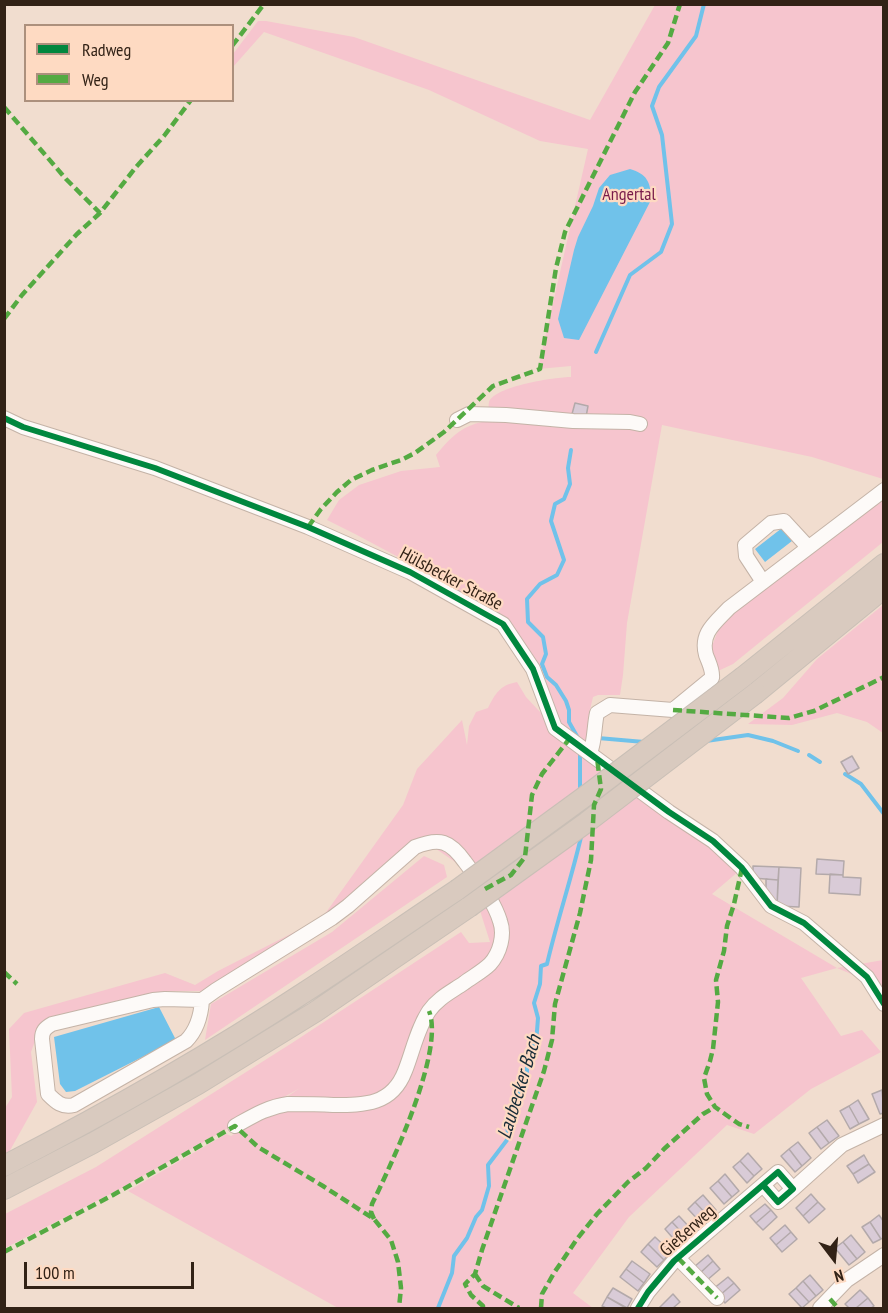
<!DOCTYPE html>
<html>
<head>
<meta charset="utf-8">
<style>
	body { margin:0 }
	#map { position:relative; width:888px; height:1313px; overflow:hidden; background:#f1ddcf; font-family:"PT Sans Narrow",sans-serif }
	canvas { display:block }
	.frame { position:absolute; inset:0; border:6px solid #322216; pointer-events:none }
	.legend { position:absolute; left:24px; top:24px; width:210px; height:78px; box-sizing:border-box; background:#fedac2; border:2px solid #ac907d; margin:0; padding:8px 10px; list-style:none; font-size:18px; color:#322216 }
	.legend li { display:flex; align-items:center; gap:12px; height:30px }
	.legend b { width:30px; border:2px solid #ac907d }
	.north { position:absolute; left:804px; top:1229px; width:60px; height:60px; -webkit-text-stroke:4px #fedac2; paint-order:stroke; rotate:164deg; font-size:16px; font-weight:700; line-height:24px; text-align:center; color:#322216 }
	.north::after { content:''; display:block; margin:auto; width:21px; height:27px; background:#322216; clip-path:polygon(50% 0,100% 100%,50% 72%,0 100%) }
	.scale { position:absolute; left:24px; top:1262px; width:170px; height:27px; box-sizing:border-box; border:3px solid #322216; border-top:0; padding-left:8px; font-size:18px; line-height:21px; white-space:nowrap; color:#322216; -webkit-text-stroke:4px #fedac2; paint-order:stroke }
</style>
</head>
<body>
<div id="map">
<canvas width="888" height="1313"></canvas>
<div class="frame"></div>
<ul class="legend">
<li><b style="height:8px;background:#00873e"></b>Radweg</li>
<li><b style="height:8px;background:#54aa42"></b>Weg</li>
</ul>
<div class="north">N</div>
<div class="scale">100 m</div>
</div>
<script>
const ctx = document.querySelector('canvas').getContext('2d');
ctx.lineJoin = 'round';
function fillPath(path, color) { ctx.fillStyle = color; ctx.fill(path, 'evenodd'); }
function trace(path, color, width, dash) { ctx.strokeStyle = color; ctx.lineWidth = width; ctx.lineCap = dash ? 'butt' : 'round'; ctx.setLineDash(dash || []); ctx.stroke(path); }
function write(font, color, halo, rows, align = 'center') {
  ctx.font = font + ' "PT Sans Narrow",sans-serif'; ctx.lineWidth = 4.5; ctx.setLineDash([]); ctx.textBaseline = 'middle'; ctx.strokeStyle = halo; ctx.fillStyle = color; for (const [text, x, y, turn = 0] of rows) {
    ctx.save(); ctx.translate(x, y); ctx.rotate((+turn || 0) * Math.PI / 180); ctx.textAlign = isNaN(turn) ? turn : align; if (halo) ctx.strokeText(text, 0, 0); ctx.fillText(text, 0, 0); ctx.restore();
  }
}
fillPath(new Path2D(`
	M655,5H883V479L812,457L662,425L627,623L623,675L620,695H598L593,697L589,714L587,742L582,740L560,724L503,618L402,559L357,535L327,520L339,500L359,485L401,471L440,467L436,455C452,436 463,424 489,421C489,416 488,407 489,402C495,386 556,377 571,377V366L538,369L588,149L540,141L429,90L264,32L233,67V54L258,21H266L354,37L590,120Z
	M883,495V542L733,664L716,672L712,646L721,623Z
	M883,605V733L867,722L837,713L792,725L748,724L783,698L817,659Z
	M517,682L526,697L555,728L713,844L739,871L712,894L837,968L883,960V1007L865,980L837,968L801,978L841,1036L862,1030L881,1052L811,1089L754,1134L727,1125L629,1217L573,1293L593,1308H338L128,1191L226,1134L231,1136L239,1131L240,1128L300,1088L120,1189L5,1248V1214L96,1167L292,1043L461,932L469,943L490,942L467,870L420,838L322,918L201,991H167L40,1027L31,1052L37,1102L8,1154L5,1155V1108L12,1097L9,1029L24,1013L165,973L195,985L218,971L322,918L403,805L417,769L462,720L467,745L469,726L476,712L488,708C495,694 500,685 517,682Z
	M424,856L444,865L447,877L205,1040L211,1004L332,932Z`), '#f6c5ce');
fillPath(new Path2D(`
	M630,169C647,174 651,182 651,200L579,340L564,338L558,319L574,250L578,237L593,206L599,188L610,175Z
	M782,528L792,541L765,562L755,549Z
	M159,1007L176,1040L75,1091L66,1092L60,1084L54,1037Z`), '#70c2ea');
trace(new Path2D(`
	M596,352L630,275L661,252L672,224L662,135L652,106L659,87L696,36L704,4
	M571,450L568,468L570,484L564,499L555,504L551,521L564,560L557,575L540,584L527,599L528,622L543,637L546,654L542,664L547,677L556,685L566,701L569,710V722L578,738
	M598,738L644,742
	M706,741L748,735L773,741L798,751
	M580,753V790
	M809,755L820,762
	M845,774L861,784L884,814
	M438,1308L452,1273L454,1256L467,1238L476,1217L482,1210L489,1186L488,1165L507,1140L509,1111L526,1081L527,1071V1059L531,1047L536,1044L538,1018L534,1003L540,984L541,966L547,964C557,921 571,880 581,837`), '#70c2ea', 4);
const building = new Path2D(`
	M575,403L588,406L586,417L572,414Z
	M852,756L859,768L848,774L841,762Z
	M817,859L844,861L843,875L816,874Z
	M753,866L779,867L778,880L753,878Z
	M779,867L801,868L799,907L777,906Z
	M830,874L843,875V877L861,878L860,895L829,893Z
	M766,879L778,880L777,906L766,897Z
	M882,1090L884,1113L880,1114L872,1094Z
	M858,1100L869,1119L859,1124L849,1106Z
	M849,1106L859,1124L850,1129L840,1111Z
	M827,1120L839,1136L829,1143L817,1127Z
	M817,1127L829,1143L821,1149L809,1133Z
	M798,1142L811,1158L802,1166L789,1149Z
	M789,1149L802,1166L795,1172L781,1156Z
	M748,1153L762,1169L754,1176L740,1161Z
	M864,1155L869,1164L853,1174L847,1166Z
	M740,1161L754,1176L747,1183L733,1167Z
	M869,1164L875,1172L858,1183L853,1174Z
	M725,1174L739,1191L732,1197L718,1181Z
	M718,1181L732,1197L724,1204L710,1188Z
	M811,1194L818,1202L803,1216L796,1208Z
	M703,1195L716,1210L709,1217L695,1202Z
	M695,1202L709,1217L702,1224L688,1209Z
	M818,1202L825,1209L809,1223L803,1216Z
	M765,1204L771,1210L756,1223L750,1216Z
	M771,1210L777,1217L763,1230L756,1223Z
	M879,1215L884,1222V1237L881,1239L870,1222Z
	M679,1216L693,1231L686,1237L672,1222Z
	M672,1222L686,1237L678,1244L665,1229Z
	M870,1222L881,1239L873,1243L862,1227Z
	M785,1225L791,1232L776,1245L770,1238Z
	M791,1232L797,1239L782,1252L776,1245Z
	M851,1235L865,1252L857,1259L843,1242Z
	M655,1237L671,1252L664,1260L648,1244Z
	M843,1242L857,1259L849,1265L835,1248Z
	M648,1244L664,1260L657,1267L641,1252Z
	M708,1255L713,1261L699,1274L694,1267Z
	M632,1261L650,1274L644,1283L626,1269Z
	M713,1261L720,1269L706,1281L699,1274Z
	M626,1269L644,1283L638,1291L620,1277Z
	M810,1275L823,1290L816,1296L803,1281Z
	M728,1277L734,1283L719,1296L713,1289Z
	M803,1281L816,1296L809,1302L796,1288Z
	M734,1283L740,1290L725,1303L719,1296Z
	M613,1288L632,1299L627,1308L607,1297Z
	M796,1288L809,1302L802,1308L789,1294Z
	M860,1290L868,1298L856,1308H849L845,1304Z
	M673,1294L680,1302L673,1308H659Z
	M607,1297L626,1308H606L602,1306Z
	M868,1298L874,1306L871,1308H856Z`);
fillPath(building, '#d9cbd7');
trace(building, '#b3a9aa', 1.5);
const minor = new Path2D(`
	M4,418L23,427L155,468L308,527L410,572L503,624L533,669L555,728L669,812L713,841L742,868L771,906L804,923L867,977L884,1004
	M457,420L469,414L506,415L573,421L630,422L640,424
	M763,582L746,556L745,545L771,523L784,521L808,547
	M590,753C595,741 594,726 597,713L610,705L673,710L712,678C713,670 709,663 706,655C700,633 715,623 729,608L884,490
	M165,999L202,1000C201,1016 197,1030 186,1041L74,1105C62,1108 56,1102 48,1094L42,1039C42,1031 45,1028 52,1024L153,1000Z
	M202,1000L216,990L332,918L348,906L415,847C440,837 450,841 465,862C478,879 494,901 500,921C505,935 500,953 490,964C483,971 472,977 464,983C451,992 438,998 429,1011C417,1029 413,1051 405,1071C392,1105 365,1105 333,1105C318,1104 303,1104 288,1104C267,1107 253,1116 235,1126
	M793,1189L842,1145L884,1125
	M678,1258L717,1298
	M638,1308L648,1292L674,1261L778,1172L793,1189L778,1202L763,1185
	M820,1308L847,1280L884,1255`);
const highway = new Path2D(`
	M743,677L884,564
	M756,693L884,588
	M4,1166C107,1113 208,1056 305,992C356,959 406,924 457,890
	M4,1189L93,1143L198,1084L315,1012L469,907`);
trace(minor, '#c4b3a7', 16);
trace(highway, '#c9bfb6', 22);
trace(minor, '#fdfaf8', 14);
trace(highway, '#d9cabf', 20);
const highwayBridge = new Path2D(`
	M457,890L591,792L743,677
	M469,907L587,822L756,693`);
trace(highwayBridge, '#c9bfb6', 22, []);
trace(highwayBridge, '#d9cabf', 20);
trace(new Path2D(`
	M232,46L264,4
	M4,107L66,179L100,213
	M4,319L22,295L77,234L100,213L136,167L164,136L191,100
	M308,527L321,509L337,492L351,480L372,470L401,460L415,453L444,432L493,386L540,369L556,268L565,232L635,92L668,43L680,4
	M673,710L789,718L814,711L884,677
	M742,868L734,904L727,926L724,951L716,980L718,1002L713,1049L710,1061L704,1078L707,1094L715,1107L739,1124L749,1127
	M485,889L511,875L525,857L532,795L542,774L570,738
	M4,972L17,984
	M374,1219L371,1212L372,1204C391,1165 445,1051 429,1011
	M4,1252L113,1195L235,1126L258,1147L323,1186L374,1219L391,1240L398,1262L401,1288L399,1308
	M678,1258L717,1298
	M475,1274L483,1286L519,1308
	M830,1299L838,1308
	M483,1308V1306L471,1295L465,1284L475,1274L482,1250L544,1071L552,1040L555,1004L580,913L591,860L594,805L601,789L597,758
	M541,1308L542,1294L554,1273L577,1239L597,1214L628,1182L646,1168L664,1149L703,1114L715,1107`), '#54aa42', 4.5, [9, 4.5]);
trace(new Path2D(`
	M4,418L23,427L155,468L308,527L410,572L503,624L533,669L555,728L669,812L713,841L742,868L771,906L804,923L867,977L884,1004
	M638,1308L648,1292L674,1261L778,1172L793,1189L778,1202L763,1185`), '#00873e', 6);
write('18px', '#791b4a', '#fedac2', [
	["Angertal",629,195]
]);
write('18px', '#322216', '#fedac2', [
	["Hülsbecker Straße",451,579,28],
	["Gießerweg",688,1231,-42]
]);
write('italic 20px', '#182c38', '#fedac2', [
	["Laubecker Bach",520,1087,-73]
]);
</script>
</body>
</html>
